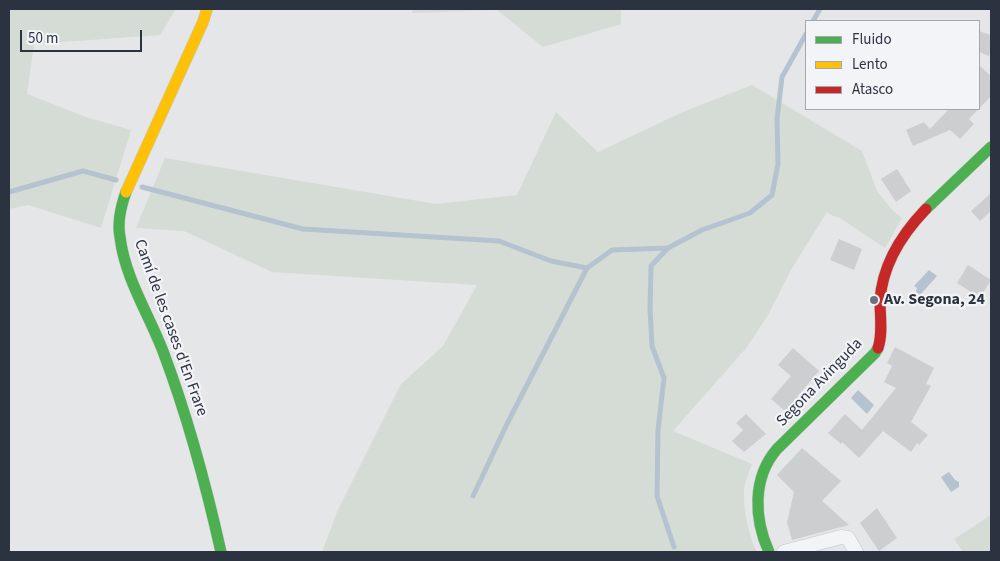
<!DOCTYPE html>
<html>
<head>
<meta charset="utf-8">
<style>
	body { margin:0 }
	#map { position:relative; width:1000px; height:561px; overflow:hidden; background:#e4e6e8; font-family:"Source Sans 3",sans-serif }
	canvas { display:block }
	.frame { position:absolute; inset:0; border:10px solid #2c3340; pointer-events:none }
	.legend { position:absolute; left:805px; top:20px; width:175px; height:90px; box-sizing:border-box; background:#f2f4f7; border:1px solid #a3a7ae; margin:0; padding:6px 9px; list-style:none; font-size:15px; color:#2c3340 }
	.legend li { display:flex; align-items:center; gap:10px; height:25px }
	.legend b { width:25px; border:1px solid #a3a7ae }
	.scale { position:absolute; left:20px; top:30px; width:122px; height:22px; box-sizing:border-box; border:2px solid #2c3340; border-top:0; padding-left:6px; font-size:15px; line-height:18px; white-space:nowrap; color:#2c3340; -webkit-text-stroke:4px #f2f4f7; paint-order:stroke }
</style>
</head>
<body>
<div id="map">
<canvas width="1000" height="561"></canvas>
<div class="frame"></div>
<ul class="legend">
<li><b style="height:6px;background:#4caf50"></b>Fluido</li>
<li><b style="height:6px;background:#ffc107"></b>Lento</li>
<li><b style="height:6px;background:#c62828"></b>Atasco</li>
</ul>
<div class="scale">50 m</div>
</div>
<script>
const ctx = document.querySelector('canvas').getContext('2d');
ctx.lineJoin = 'round';
function fillPath(path, color) { ctx.fillStyle = color; ctx.fill(path, 'evenodd'); }
function trace(path, color, width, dash) { ctx.strokeStyle = color; ctx.lineWidth = width; ctx.lineCap = dash ? 'butt' : 'round'; ctx.setLineDash(dash || []); ctx.stroke(path); }
function write(font, color, halo, rows, align = 'center') {
  ctx.font = font + ' "Source Sans 3",sans-serif'; ctx.lineWidth = 4.5; ctx.setLineDash([]); ctx.textBaseline = 'middle'; ctx.strokeStyle = halo; ctx.fillStyle = color; for (const [text, x, y, turn = 0] of rows) {
    ctx.save(); ctx.translate(x, y); ctx.rotate((+turn || 0) * Math.PI / 180); ctx.textAlign = isNaN(turn) ? turn : align; if (halo) ctx.strokeText(text, 0, 0); ctx.fillText(text, 0, 0); ctx.restore();
  }
}
fillPath(new Path2D(`
	M9,9H176L160,35L34,44L27,94L86,117L131,130L101,228L28,205L9,209Z
	M413,9H621V24L543,47L497,10L412,13Z
	M752,85L862,151L877,191L893,211L902,218L885,248L840,218L833,216L827,212L792,268L768,315L747,347L673,431L752,464C749,473 745,481 744,491C743,507 749,537 757,552H322L337,512L401,384L443,346L477,285L272,272L184,231L136,228L165,158L436,204L517,195L556,112L598,152L685,111Z
	M991,515V552H963L954,539Z`), '#d5dcd5');
fillPath(new Path2D(`
	M929,270L937,276L920,295L916,292L917,288L914,286Z
	M858,390L874,405L867,414L851,398Z
	M949,472L955,480L959,482V487L951,492L941,477Z`), '#b5c2d0');
trace(new Path2D(`
	M813,21L820,9
	M142,187L303,229L499,241L551,261L587,268L612,250L668,248
	M9,192L83,171L116,180
	M473,496L507,424L587,268
	M674,547L657,496L658,430L664,378L652,346L650,309L651,266L668,248L702,230L750,213L772,195L778,164L777,119L782,77L806,34`), '#b5c2d0', 5);
fillPath(new Path2D(`
	M979,31L991,35V49L989,56L979,52Z
	M979,65L991,76V96L969,119L974,124L960,139L950,130L913,146L906,130L924,122L930,129L949,109H979Z
	M897,169L911,191L896,202L881,179Z
	M991,193V211L980,221L971,211Z
	M839,239L862,249L854,270L830,260Z
	M968,265L991,280L980,298L957,283Z
	M895,347L934,368L926,384L931,386L911,422L928,435L919,445L917,443L911,452L883,431L859,458L842,442L841,444L828,433L845,414L862,430L896,388L884,382L892,366L887,363Z
	M793,348L819,371L797,397L798,398L786,412L771,399L791,376L778,365Z
	M746,414L766,434L744,452L732,441L743,430L736,423Z
	M802,448L841,481L822,501L849,525L792,540L787,522L794,492L777,475Z
	M877,508L897,538L879,551L860,523Z`), '#ccced0');
const street = new Path2D(`
	M784,552L841,537L848,538L856,552`);
const fast = new Path2D(`
	M126,192C121,206 117,222 120,237C125,279 150,316 164,354C188,418 206,485 221,552
	M926,209L991,147
	M769,552C754,519 752,478 777,449L875,353L878,348`);
const slow = new Path2D(`
	M126,192L203,22L207,9`);
const jam = new Path2D(`
	M878,348C883,334 880,316 880,301C882,266 902,234 926,209`);
trace(street, '#c2c4c6', 15);
trace(fast, '#c2c4c6', 12);
trace(slow, '#c2c4c6', 12);
trace(jam, '#c2c4c6', 12);
trace(street, '#f3f4f5', 14);
trace(fast, '#4caf50', 11);
trace(slow, '#ffc107', 11);
trace(jam, '#c62828', 11);
for (const [x, y, r, color] of [
	[874,300,5,"#6c727b"]
]) { const dot = new Path2D(); dot.arc(x, y, r, 0, 2 * Math.PI); ctx.fillStyle = color; ctx.fill(dot); trace(dot, '#f2f4f7', 2); }
write('bold 16px', '#2c3340', '#f2f4f7', [
	["Av. Segona, 24",884,300]
], 'left');
write('16px', '#2c3340', '#f2f4f7', [
	["Camí de les cases d'En Frare",170,328,70],
	["Segona Avinguda",820,383,-46]
]);
</script>
</body>
</html>
